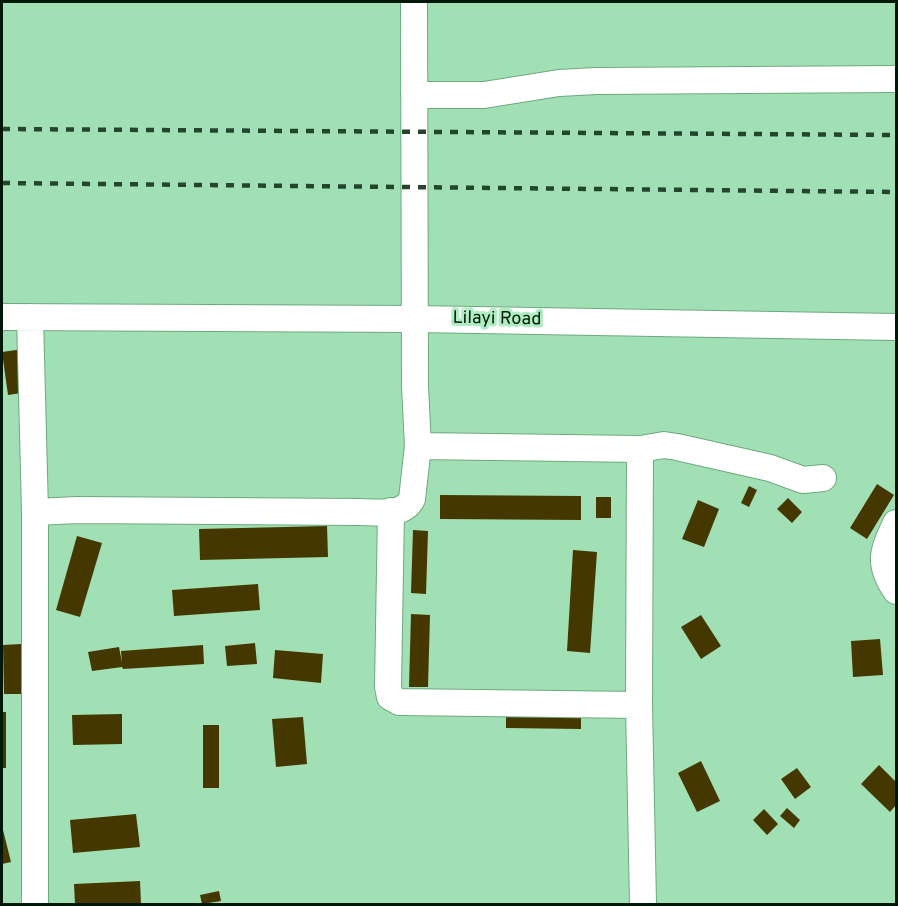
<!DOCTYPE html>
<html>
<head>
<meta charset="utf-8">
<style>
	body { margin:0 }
	#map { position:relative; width:898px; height:906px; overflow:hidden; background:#a1e0b4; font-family:Overpass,sans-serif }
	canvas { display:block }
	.frame { position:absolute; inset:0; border:3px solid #011708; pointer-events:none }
</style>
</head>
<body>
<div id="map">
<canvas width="898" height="906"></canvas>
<div class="frame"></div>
</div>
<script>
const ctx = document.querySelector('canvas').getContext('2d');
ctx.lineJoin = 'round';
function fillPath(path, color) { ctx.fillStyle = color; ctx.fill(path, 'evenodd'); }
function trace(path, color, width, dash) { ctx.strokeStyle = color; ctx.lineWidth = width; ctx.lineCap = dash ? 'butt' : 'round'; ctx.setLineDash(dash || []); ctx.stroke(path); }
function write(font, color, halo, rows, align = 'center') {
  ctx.font = font + ' Overpass,sans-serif'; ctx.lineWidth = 6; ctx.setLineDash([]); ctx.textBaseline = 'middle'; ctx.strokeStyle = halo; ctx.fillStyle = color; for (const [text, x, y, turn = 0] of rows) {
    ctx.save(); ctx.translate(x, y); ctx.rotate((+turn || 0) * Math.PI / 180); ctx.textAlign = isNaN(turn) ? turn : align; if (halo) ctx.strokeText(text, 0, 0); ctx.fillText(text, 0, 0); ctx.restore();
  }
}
fillPath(new Path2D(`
	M23,349L28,392L8,395L2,352Z
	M877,484L894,495L867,539L850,528Z
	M749,486L757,490L749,507L741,503Z
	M440,495L581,496V520L440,519Z
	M596,497H611V518H596Z
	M788,498L802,512L792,523L777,509Z
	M698,500L719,509L704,547L682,539Z
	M327,526L328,557L200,560L199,529Z
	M413,530L428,531L426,594L411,593Z
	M77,536L102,543L80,617L56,610Z
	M573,550L597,552L590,653L567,651Z
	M258,584L260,610L174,616L172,590Z
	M411,614L430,615L428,687H409Z
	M701,615L721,646L701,659L681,627Z
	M880,639L883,675L853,677L851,641Z
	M255,643L257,664L227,666L225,646Z
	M21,644V694H4L3,645Z
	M203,645L204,664L123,669L122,667L92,671L88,652L119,647L122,663L121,651Z
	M275,650L323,654L321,683L273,678Z
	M506,706H581V729L506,728Z
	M2,712H6V768H2Z
	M122,714V744L73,745L72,715Z
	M303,717L307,764L276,767L272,719Z
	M203,725H219V788H203Z
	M701,761L720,801L697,812L678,773Z
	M879,765L896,782V805L890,812L861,784Z
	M797,768L811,787L795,799L781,779Z
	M787,808L800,820L794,828L780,816Z
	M764,809L778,824L767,835L753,820Z
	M136,814L140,847L73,853L70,820Z
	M2,826L11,862L2,864Z
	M140,881L141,904H75L74,884Z
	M219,891L221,901L202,904L200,895Z`), '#453700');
const minor = new Path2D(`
	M414,2L415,386L418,446L640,449L639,705L643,904
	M414,95H484L559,83L596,81L896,79
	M2,317L415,319L896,327
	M30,317L35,512V904
	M640,449L664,445L677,447L770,468L803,480L823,478
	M391,511L388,687L390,697L399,702L639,705
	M35,512L78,510L359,512C376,512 403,517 412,499L418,446
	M896,523C883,551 877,563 896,591`);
trace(minor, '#6da97f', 28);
trace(minor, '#fff', 26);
trace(new Path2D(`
	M2,129L896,135
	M2,183L896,192`), '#26452f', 4.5, [8, 8]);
write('18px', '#011708', '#aeedc0', [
	["Lilayi Road",497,320,1]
]);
</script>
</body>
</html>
